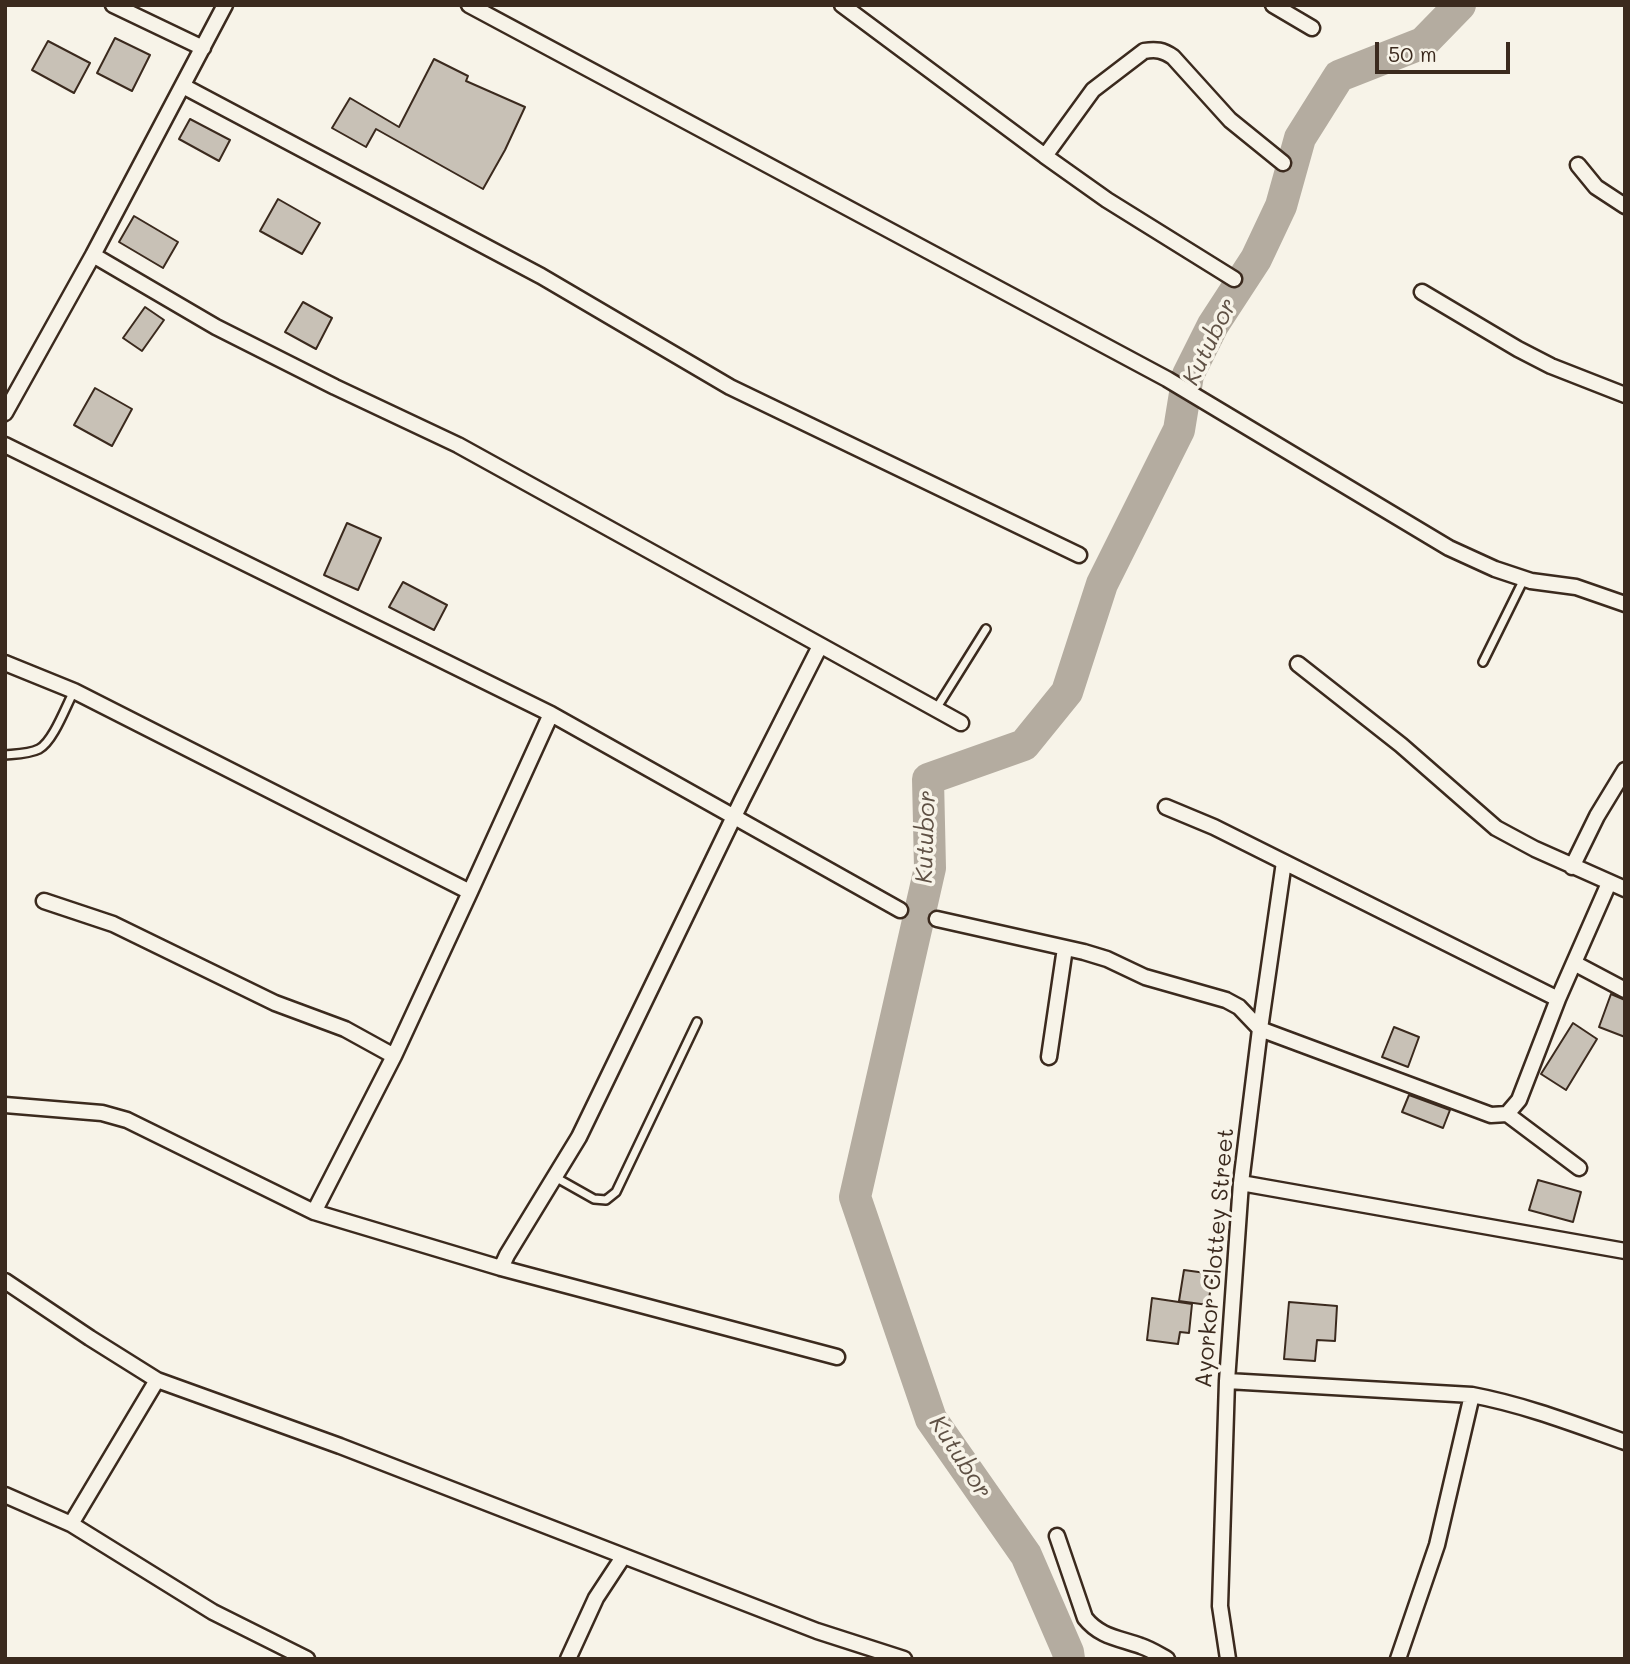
<!DOCTYPE html>
<html>
<head>
<meta charset="utf-8">
<style>
	body { margin:0 }
	#map { position:relative; width:1630px; height:1664px; overflow:hidden; background:#f7f3e8; font-family:Mali,sans-serif }
	canvas { display:block }
	.frame { position:absolute; inset:0; border:7px solid #3b2a1e; pointer-events:none }
	.scale { position:absolute; left:1375px; top:42px; width:135px; height:32px; box-sizing:border-box; border:4px solid #3b2a1e; border-top:0; padding-left:9px; font-size:21px; line-height:24px; white-space:nowrap; color:#3b2a1e; -webkit-text-stroke:5px #f7f3e8; paint-order:stroke }
</style>
</head>
<body>
<div id="map">
<canvas width="1630" height="1664"></canvas>
<div class="frame"></div>
<div class="scale">50 m</div>
</div>
<script>
const ctx = document.querySelector('canvas').getContext('2d');
ctx.lineJoin = 'round';
function trace(path, color, width, dash) { ctx.strokeStyle = color; ctx.lineWidth = width; ctx.lineCap = dash ? 'butt' : 'round'; ctx.setLineDash(dash || []); ctx.stroke(path); }
function fillPath(path, color) { ctx.fillStyle = color; ctx.fill(path, 'evenodd'); }
function write(font, color, halo, rows, align = 'center') {
  ctx.font = font + ' Mali,sans-serif'; ctx.lineWidth = 7; ctx.setLineDash([]); ctx.textBaseline = 'middle'; ctx.strokeStyle = halo; ctx.fillStyle = color; for (const [text, x, y, turn = 0] of rows) {
    ctx.save(); ctx.translate(x, y); ctx.rotate((+turn || 0) * Math.PI / 180); ctx.textAlign = isNaN(turn) ? turn : align; if (halo) ctx.strokeText(text, 0, 0); ctx.fillText(text, 0, 0); ctx.restore();
  }
}
trace(new Path2D(`
	M1069,1659L1068,1652L1026,1555L931,1419L855,1197L930,868L928,779L1024,745L1067,692L1102,584L1179,430L1188,375L1213,325L1256,259L1281,206L1300,138L1339,76L1423,43L1460,5`), '#b4aca0', 32);
const building = new Path2D(`
	M115,38L150,55L132,91L97,73Z
	M48,41L90,63L74,93L32,70Z
	M434,59L468,76L466,81L525,107L505,150L483,189L376,129L366,147L332,128L350,98L399,127Z
	M190,119L230,140L219,161L179,139Z
	M278,199L320,223L302,254L260,231Z
	M134,216L178,242L163,268L119,242Z
	M303,302L332,318L316,349L285,332Z
	M145,307L164,320L142,351L123,338Z
	M95,388L132,409L112,446L74,425Z
	M347,523L381,538L358,590L324,575Z
	M403,582L447,605L434,630L389,607Z
	M1611,994L1625,1000V1037L1599,1027Z
	M1573,1023L1597,1039L1566,1090L1541,1074Z
	M1394,1027L1419,1037L1408,1067L1382,1057Z
	M1409,1095L1450,1110L1443,1128L1402,1112Z
	M1538,1180L1581,1192L1573,1222L1529,1210Z
	M1184,1270L1213,1274L1208,1305L1179,1301Z
	M1152,1298L1192,1304L1189,1333L1180,1332L1178,1344L1147,1340Z
	M1289,1302L1337,1306L1335,1341L1317,1340L1315,1361L1284,1359Z`);
fillPath(building, '#c8c1b6');
trace(building, '#3b2a1e', 2);
const lane = new Path2D(`
	M1483,662L1524,579
	M936,709L986,629
	M5,755C16,754 29,754 39,749C53,742 66,706 74,691
	M555,1177L594,1199L606,1200L616,1192L697,1022`);
const street = new Path2D(`
	M113,5L203,48
	M469,5L1167,379L1449,548L1495,569L1531,581L1576,587L1625,604
	M842,5L1045,156L1107,200L1234,279
	M1273,5L1312,28
	M183,86L541,276L730,387L1079,555
	M1045,156L1093,90L1144,51C1156,49 1163,50 1173,57L1230,120L1283,163
	M1578,165L1596,187L1625,206
	M93,255L216,327L335,387L458,445L961,723
	M1422,292L1518,349L1551,366L1625,395
	M5,413L93,255L225,5
	M5,445L551,714L900,910
	M5,663L74,691L470,892
	M1298,664L1401,745L1496,828L1535,849L1625,889
	M1166,807L1214,827L1558,999
	M1572,867L1597,816L1625,770
	M44,901L113,924L275,1003L345,1029L394,1056
	M937,919L1084,952L1107,959L1145,977L1226,1000L1239,1007L1260,1029L1491,1115L1507,1114L1519,1100L1558,999L1609,883
	M1574,963L1625,990
	M1049,1057L1065,948
	M5,1105L102,1113L127,1120L314,1212L501,1268L837,1357
	M1507,1114L1579,1168
	M1241,1183L1625,1251
	M314,1212L394,1056L470,892L551,714
	M501,1268L507,1255L579,1137L742,800L820,646
	M5,1281L90,1338L157,1380L340,1446L817,1631L904,1659
	M1227,1381L1472,1395C1525,1405 1574,1424 1625,1442
	M5,1495L71,1524L213,1612L307,1659
	M71,1524L157,1380
	M1057,1536L1085,1618C1100,1637 1119,1638 1141,1646C1150,1649 1158,1654 1167,1659
	M568,1659L596,1598L623,1557
	M1228,1659L1220,1606L1227,1381L1241,1183L1260,1029L1284,862
	M1398,1659L1437,1545L1472,1395`);
trace(lane, '#3b2a1e', 12);
trace(street, '#3b2a1e', 19);
trace(lane, '#f7f3e8', 7);
trace(street, '#f7f3e8', 14);
write('23px', '#3b2a1e', '#f7f3e8', [
	["Ayorkor Clottey Street",1215,1258,-85]
]);
write('italic 24px', '#5f5145', '#f7f3e8', [
	["Kutubor",1210,342,-64],
	["Kutubor",926,837,-88],
	["Kutubor",960,1457,57]
]);
</script>
</body>
</html>
